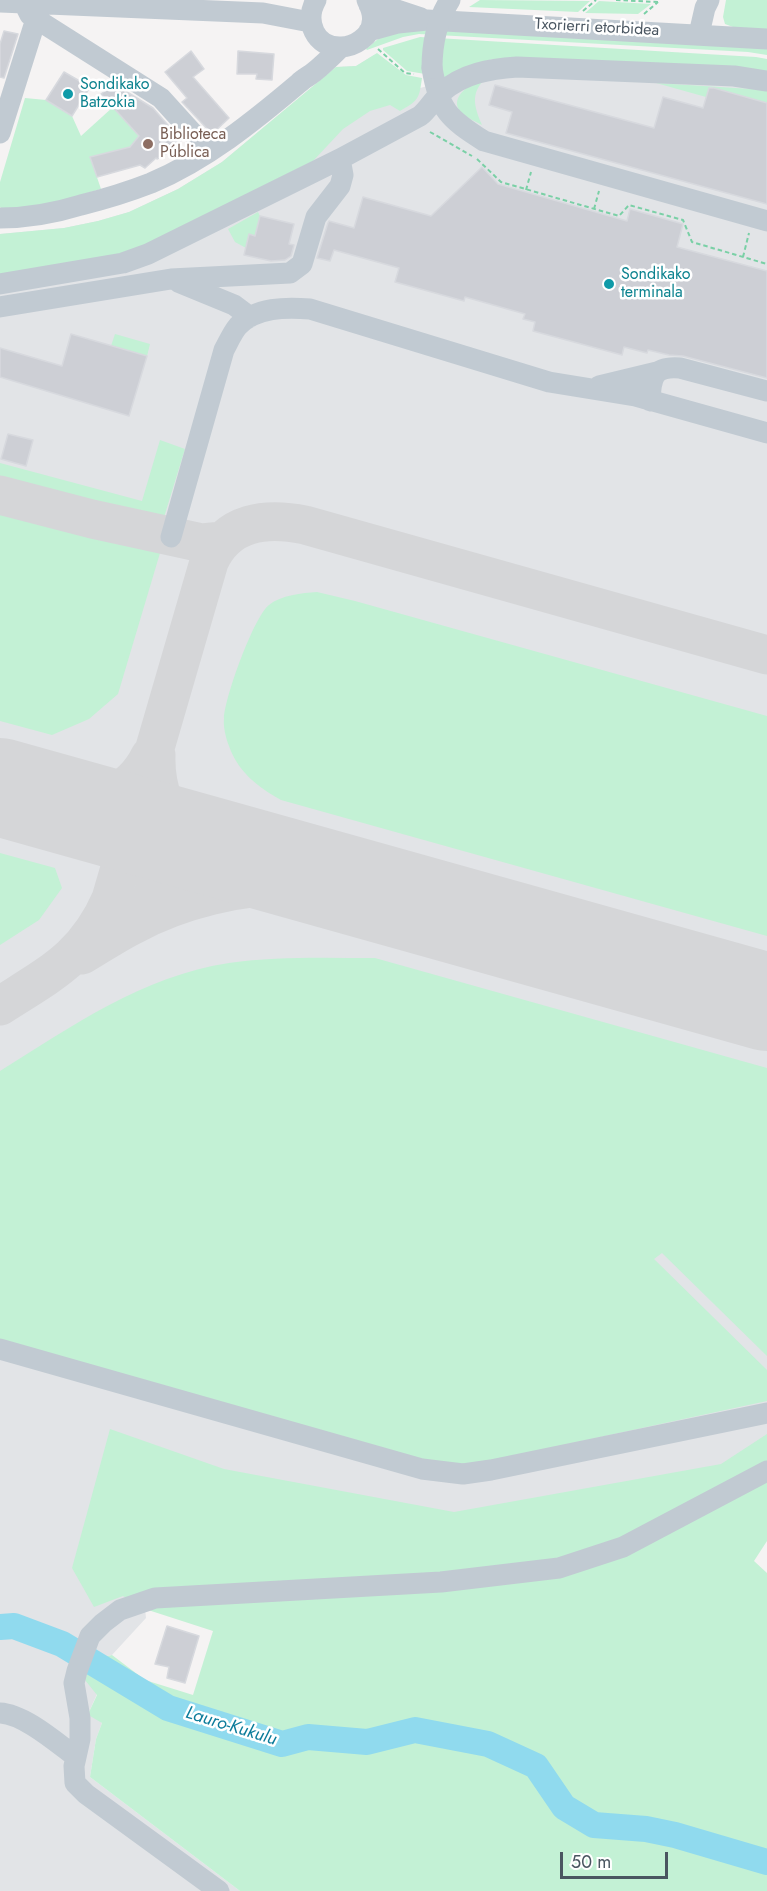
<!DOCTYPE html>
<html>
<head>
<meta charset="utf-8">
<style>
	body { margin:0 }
	#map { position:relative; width:767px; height:1891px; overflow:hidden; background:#f5f3f3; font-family:Jost,sans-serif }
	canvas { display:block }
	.scale { position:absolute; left:560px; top:1852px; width:108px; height:27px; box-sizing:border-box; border:3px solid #4a5661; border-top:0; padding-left:8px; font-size:18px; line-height:21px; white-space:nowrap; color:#4a5661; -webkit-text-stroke:4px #fff; paint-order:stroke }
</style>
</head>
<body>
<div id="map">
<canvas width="767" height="1891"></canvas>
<div class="scale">50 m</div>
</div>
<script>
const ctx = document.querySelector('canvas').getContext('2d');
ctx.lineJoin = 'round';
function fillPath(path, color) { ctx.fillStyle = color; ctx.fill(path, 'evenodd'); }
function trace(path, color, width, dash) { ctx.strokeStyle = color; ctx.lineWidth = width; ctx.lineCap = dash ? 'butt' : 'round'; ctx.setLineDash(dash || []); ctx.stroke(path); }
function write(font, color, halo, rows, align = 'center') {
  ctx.font = font + ' Jost,sans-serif'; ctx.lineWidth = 5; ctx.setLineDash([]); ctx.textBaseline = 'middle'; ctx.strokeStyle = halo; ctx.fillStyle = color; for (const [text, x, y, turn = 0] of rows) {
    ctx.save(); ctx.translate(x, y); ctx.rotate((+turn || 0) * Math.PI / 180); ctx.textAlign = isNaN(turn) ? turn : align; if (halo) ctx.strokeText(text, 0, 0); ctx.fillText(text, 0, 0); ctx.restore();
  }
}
fillPath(new Path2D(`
	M374,55L420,88L443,82L469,67L493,59H528L767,74V1478L145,1609L146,1618L112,1655L92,1660L97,1694L89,1712L102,1723L96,1739L90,1777L240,1891H0V234L64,228L98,221L129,212L178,189L222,162L336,67L356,66Z`), '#e2e4e7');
fillPath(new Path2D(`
	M480,0L590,1L578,12L469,7Z
	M726,0H767V31L733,27L725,24L723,17Z
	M599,1L651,4L638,14L585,13Z
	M417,28L767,47V55L748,52L419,34L403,37L367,50L366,49L384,34Z
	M420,37L756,57L767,59V74L528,59H493L469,67L443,82L425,74L407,71L383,50V48Z
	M377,53L406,75L422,78C419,99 419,100 400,111L390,105L370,111L343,129L313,161L120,257L0,277V234L64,228L98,221L129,212L178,189L222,162L336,67L356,66Z
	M486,78C470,93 474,106 482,125C475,121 461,116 458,108C452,93 476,81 486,78Z
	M656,83L767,90V103L710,87L706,97Z
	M25,98L46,100L72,116L81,136L113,107L139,136L130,147L90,157L101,189L35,208L3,210L0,207V182Z
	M258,212L260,216L255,236L249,235L246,248L235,242L228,229Z
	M115,334L150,344L147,356L111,346Z
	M160,440L185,449L161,527L34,497L0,486V463L142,501Z
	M0,502L163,543L118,694L89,719L52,735L0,721Z
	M317,592L355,601L767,716V936L281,800C258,787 238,772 229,746C226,739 223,726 224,719C224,699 254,616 269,605C281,595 302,593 317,592Z
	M0,853L55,868L62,888L39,920L0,945Z
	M375,958L767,1068V1356L662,1253L654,1259L767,1370V1401L489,1461L450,1465L424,1460L0,1340V1071C72,1026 143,976 229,963C277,956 327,958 375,958Z
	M110,1429L224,1469L454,1512L721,1464L767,1434V1541L754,1561L767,1573V1891H240L90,1777L96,1739L102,1723L90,1716L89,1712L97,1695L85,1680L92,1660L112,1655L145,1680L193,1695L213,1631L145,1609L123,1596L94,1607L72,1568Z`), '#c3f1d5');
trace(new Path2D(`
	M0,1627L14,1626L62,1644L168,1708L282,1744L308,1737L367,1742L415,1730L488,1744L536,1766L564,1807L594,1825L646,1829L675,1835L767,1862`), '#90daee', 26);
trace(new Path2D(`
	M0,495L92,519L202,543L222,541
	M156,755C155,785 165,821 192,838C201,843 213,846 223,849
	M53,802C93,807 131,795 150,756
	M116,820C158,846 171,886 134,924
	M82,955C99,945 115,934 133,925C181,899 241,885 296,885C328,884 360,891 391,896
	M0,1006C50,974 86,957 111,899L209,562C227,521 266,517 305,525L767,655`), '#d5d6d8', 39);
trace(new Path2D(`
	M0,787L767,1002`), '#d5d6d8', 98);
const building = new Path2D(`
	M4,31L18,34L4,78L0,77V44Z
	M191,51L204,69L193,77L229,118L212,134L182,102L187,98L165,72Z
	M238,51L274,54L272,80L256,79L257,74H237Z
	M64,72L90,87L72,116L46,100Z
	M114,84L153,108L181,140L176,148L157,159L156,158L145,168L140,165L97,177L90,157L130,147L139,136L101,94Z
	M495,85L654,128L663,97L703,108L709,88H714L767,103V204L506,133L512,112L489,105Z
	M482,167L498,184L627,221L630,209L683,224L677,247L767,271V378L683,356L669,355L648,350L647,353L624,347L622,355L533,331L535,322L523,319L525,314L465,297L464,301L395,282L399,268L334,250L330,261L317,258L328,223L329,221L354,228L363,197L431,216Z
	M260,216L294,224L289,244L294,245L291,256L285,260L271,261L244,255L249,234L255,236Z
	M71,334L147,356L129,416L0,377V348L62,366Z
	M8,434L33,440L26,466L1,459Z
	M167,1626L199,1636L185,1683L167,1678L169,1667L155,1664Z`);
fillPath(building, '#cdcfd5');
trace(building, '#d7d9de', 1.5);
trace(new Path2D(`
	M616,0L658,2
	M583,11L596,0
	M644,14L658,2
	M378,49L405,73L414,74
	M430,132L472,156
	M477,159L501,182L619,216L629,205L683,220L692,242L767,264
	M526,190L531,172
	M594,209L599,191
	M743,257L749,233`), '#7ad0a6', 2, [4.5, 3]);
trace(new Path2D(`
	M316,0C304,21 315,48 341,47C354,47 371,36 372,23C374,15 370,6 367,0
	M0,2L263,13L310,22
	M24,3L30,15L161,98L209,151
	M369,5L385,6L421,18
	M369,31L398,23L427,20L767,39
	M699,34L705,8L709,0
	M432,68C439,110 449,119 484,141L767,221
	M0,133L36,19
	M0,218C28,218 55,213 81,205C105,199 128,192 151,183C206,160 254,121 299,83C303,79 309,76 314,72C323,65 332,56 341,47
	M178,282L234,305L250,317
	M0,284L123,263L148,254L340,159L420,116C429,109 433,99 442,92C464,73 490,69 517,67L734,76L767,81
	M0,307L171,279L290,273L302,264L316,217L340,186L343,175L340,159
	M599,386L657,372
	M650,401C651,376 654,366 680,368L767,391
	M171,537L224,350C228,343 232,333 238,326C256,307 286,307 310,309L549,382L635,396L767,433
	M0,1349L422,1469L463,1474L491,1470L767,1413
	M0,1713C24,1714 57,1743 76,1757
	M219,1891L86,1794L75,1783L74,1766L80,1739V1718L74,1683L77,1671L90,1636L103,1623L120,1610L155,1598L441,1582L559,1568L623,1547L767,1471`), '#c1cad2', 21);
trace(new Path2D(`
	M432,68C432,44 437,20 450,0`), '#c1cad2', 21);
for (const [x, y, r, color] of [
	[68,94,6,"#0f9aa8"],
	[148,144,6,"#8d6e63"],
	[609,284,6,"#0f9aa8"]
]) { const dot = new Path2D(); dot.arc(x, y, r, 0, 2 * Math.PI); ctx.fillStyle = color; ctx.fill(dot); trace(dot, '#fff', 2); }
write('16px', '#4a5661', '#fff', [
	["Txorierri etorbidea",597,28,3]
]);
write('16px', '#0d838f', '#fff', [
	["Sondikako",80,85],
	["Batzokia",80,103],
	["Sondikako",621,275],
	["terminala",621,293]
], 'left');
write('16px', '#785e54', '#fff', [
	["Biblioteca",160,135],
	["Pública",160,153]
], 'left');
write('italic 18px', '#0c7c9b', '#fff', [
	["Lauro-Kukulu",231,1727,17]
]);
</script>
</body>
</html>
